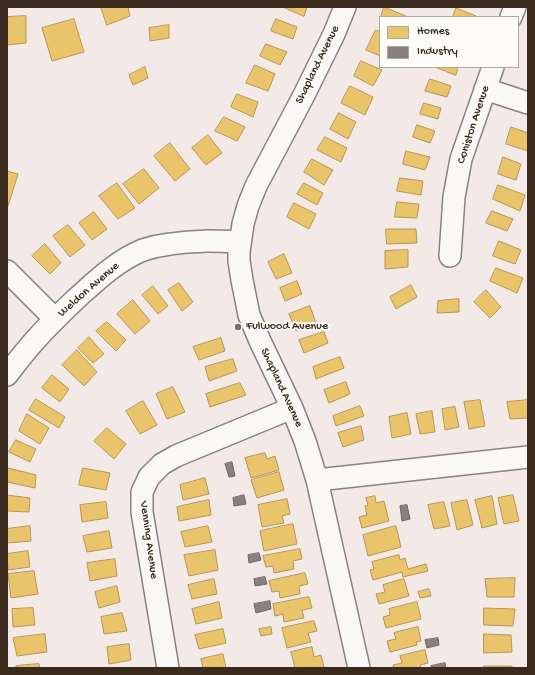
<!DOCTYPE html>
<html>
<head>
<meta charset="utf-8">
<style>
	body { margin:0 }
	#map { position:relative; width:535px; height:675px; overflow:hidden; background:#f3eae7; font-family:"Gochi Hand",sans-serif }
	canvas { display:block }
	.frame { position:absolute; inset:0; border:8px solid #3b2a1e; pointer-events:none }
	.legend { position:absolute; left:379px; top:16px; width:140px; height:52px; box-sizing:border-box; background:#fdfcf7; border:1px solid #afa8a0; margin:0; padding:5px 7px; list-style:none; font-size:12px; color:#3b2a1e }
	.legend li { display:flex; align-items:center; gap:8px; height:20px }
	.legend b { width:20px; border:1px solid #afa8a0 }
</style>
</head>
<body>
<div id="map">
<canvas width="535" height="675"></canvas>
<div class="frame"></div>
<ul class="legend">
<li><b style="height:11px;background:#e9c46a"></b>Homes</li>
<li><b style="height:11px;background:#8a817c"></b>Industry</li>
</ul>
</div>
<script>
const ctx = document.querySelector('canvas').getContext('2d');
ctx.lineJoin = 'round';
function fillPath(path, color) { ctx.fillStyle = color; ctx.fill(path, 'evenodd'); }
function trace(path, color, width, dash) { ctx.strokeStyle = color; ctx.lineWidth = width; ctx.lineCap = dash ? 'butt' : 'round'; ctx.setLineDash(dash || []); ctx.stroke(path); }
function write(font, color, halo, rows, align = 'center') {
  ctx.font = font + ' "Gochi Hand",sans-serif'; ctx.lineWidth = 4; ctx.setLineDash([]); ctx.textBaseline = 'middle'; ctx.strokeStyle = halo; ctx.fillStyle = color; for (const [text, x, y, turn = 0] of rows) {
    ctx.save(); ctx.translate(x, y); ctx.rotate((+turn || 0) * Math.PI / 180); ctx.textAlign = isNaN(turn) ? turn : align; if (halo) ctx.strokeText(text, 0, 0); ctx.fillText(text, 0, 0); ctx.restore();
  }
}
const homes = new Path2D(`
	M101,7H128L130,16L107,25Z
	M283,7H307L304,16Z
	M384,7L406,16L405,17H381Z
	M456,8L476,16L475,17H453Z
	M26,16V43L7,45V17Z
	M74,19L84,52L52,61L42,28Z
	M276,19L297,27L293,39L271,31Z
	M169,25V38L150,41L149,28Z
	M376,30L380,32V56L366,50Z
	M266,44L287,52L280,65L260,56Z
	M361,61L382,70L373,86L354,76Z
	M255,65L275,74L268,91L246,83Z
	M145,67L148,78L133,85L129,75Z
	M435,67H458L456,75Z
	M430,79L451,86L447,97L425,91Z
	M350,86L373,97L365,115L341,103Z
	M237,94L258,102L253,117L231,107Z
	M424,103L441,108L438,119L420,114Z
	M339,113L356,122L348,139L330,129Z
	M224,117L245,127L237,141L215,131Z
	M417,125L435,131L430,143L413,137Z
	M511,127L528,133V151L506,144Z
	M208,135L222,153L206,165L192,148Z
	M325,137L347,148L341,162L317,150Z
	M170,143L190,169L175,181L154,156Z
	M406,151L430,157L425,170L403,164Z
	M503,157L521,164L516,180L498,174Z
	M312,159L333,170L324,185L304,172Z
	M144,169L159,188L139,204L123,184Z
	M7,171L18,174L8,206H7Z
	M400,178L423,181L421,195L397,191Z
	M117,183L135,208L118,219L99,196Z
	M304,183L323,193L317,205L297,194Z
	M498,185L525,195L520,211L493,199Z
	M397,202L419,204L417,218L395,217Z
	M294,203L316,214L309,229L287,217Z
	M492,211L513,219L507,231L486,223Z
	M94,212L107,229L92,240L79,223Z
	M68,225L85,245L70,257L53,236Z
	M386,229H416L417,243L387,244Z
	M499,241L521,250L515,264L493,256Z
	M45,244L61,263L50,274L32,256Z
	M408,250V267L385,269V251Z
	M284,254L292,273L276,279L268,262Z
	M496,268L523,278L517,293L490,281Z
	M297,281L302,294L285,301L280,288Z
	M179,283L193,302L182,311L168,290Z
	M411,285L417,297L396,309L390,297Z
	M153,286L168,306L158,314L142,295Z
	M486,290L501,307L490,318L474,302Z
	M459,299V312L437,313L438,301Z
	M133,300L150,321L135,334L117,314Z
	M310,306L316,323L296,331L289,314Z
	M107,322L126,340L116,351L96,331Z
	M324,332L328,343L304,353L299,340Z
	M89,337L104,354L93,363L78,348Z
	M221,338L225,351L199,360L193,347Z
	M77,350L97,372L84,386L62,365Z
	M340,357L344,368L316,379L313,367Z
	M233,359L237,371L209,381L205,367Z
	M52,375L69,389L60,402L42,388Z
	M346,382L350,394L329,403L324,390Z
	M240,383L246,395L210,407L206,394Z
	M173,387L185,412L167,419L156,394Z
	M36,399L65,417L59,428L29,410Z
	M480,400L485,426L469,429L464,402Z
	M528,400V418L510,419L507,402Z
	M143,401L157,425L140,434L126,411Z
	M360,406L364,416L336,426L333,416Z
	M455,407L459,427L445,430L442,409Z
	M432,411L435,432L420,434L416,414Z
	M407,413L411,434L392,438L389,417Z
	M27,414L49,428L40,444L19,431Z
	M361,426L364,440L343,447L338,433Z
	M107,428L126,444L114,459L94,441Z
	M16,440L36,449L30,462L9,452Z
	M265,453L267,459L275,456L279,470L251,478L245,458Z
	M8,468L36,475L35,488L7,482Z
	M83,468L110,473L106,490L79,485Z
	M279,472L284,490L257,498L251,480Z
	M205,478L209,494L183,500L180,485Z
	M7,495L30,498L29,512L7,511Z
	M513,495L519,521L504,524L498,498Z
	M375,496L376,503L384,501L389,521L362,528L359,517L367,515L365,506L368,505L366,498Z
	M492,496L497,524L482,528L475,500Z
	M287,499L290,514L282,516L284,523L262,527L258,505Z
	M209,500L211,515L179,521L177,507Z
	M467,500L473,525L457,530L451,503Z
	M106,502L108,518L82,522L80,505Z
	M444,502L450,526L434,529L428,505Z
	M293,524L297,544L264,551L260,531Z
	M30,526L31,541L7,543V529Z
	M208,526L212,542L185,547L181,532Z
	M396,526L401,547L368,556L363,535Z
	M109,531L112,548L87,552L83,536Z
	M300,549L302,559L293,561L294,569L274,573L273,566L266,567L263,556Z
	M215,550L218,570L189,576L184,555Z
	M28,551L30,567L8,570L7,554Z
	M399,555L400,560L405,558L408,569L426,564L428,571L403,577L402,572L373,580L370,570L374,569L372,562Z
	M115,559L117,576L90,581L87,563Z
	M34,571L38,594L11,598L8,574Z
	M305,573L308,584L299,586L300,594L280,598L279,591L272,592L269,581Z
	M515,578L514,597H487L485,579Z
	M214,579L217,594L192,599L188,585Z
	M404,579L409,596L379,604L376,594L385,592L383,585Z
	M117,586L120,602L99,608L95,592Z
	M429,589L431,596L420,598L418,592Z
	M309,597L312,608L302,610L304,618L284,622L283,614L275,616L273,604Z
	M219,602L222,618L196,624L192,609Z
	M417,602L421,619L386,628L383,617L390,615L389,609Z
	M33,608L35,625L13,627L12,609Z
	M484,608L515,609L513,626L484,625Z
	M122,613L127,631L104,634L101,617Z
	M314,621L317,631L308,633L311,642L287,648L282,628Z
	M271,627L272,634L261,636L259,629Z
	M418,627L421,641L416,642L417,645L390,652L387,641L396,639L394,633Z
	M223,629L226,643L199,649L195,635Z
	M45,634L47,652L17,656L13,638Z
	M484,634L511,635L512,652L484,653Z
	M129,644L131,660L109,664L107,647Z
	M312,647L314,657L321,655L324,667L321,668H295L291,652Z
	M425,650L428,663L420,665L421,668H394L393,665L402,663L400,656Z
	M223,654L226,668H203L201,659Z
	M39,664L40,668H16V666Z
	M484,666H512V668H484Z`);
fillPath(homes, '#e9c46a');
trace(homes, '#b59653', 1);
const industry = new Path2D(`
	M232,462L235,476L229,477L225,464Z
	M244,495L246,504L234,506L233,498Z
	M407,505L410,519L402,521L400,506Z
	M259,553L261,560L249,563L248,555Z
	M265,577L267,584L255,586L254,579Z
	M270,601L271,609L256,613L254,604Z
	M438,638L439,645L427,648L425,640Z
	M445,663L446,668H432L431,666Z`);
fillPath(industry, '#8a817c');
trace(industry, '#726760', 1);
const minor = new Path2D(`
	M345,7L334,34L304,95L256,186L248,206L243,224L239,252V261L242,280L249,315L260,341L292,408L305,441L317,480L359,668
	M511,17L515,7
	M485,89L528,103
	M450,256L454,197L461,159L493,67
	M7,271L55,319
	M7,375C13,367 19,359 26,351C41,332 59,315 77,298C97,280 118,260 143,250C152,247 162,245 170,244C195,240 216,241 240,242
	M317,480L528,457
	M168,668L142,512V492L149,477L162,464L176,456L292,408`);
trace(minor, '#89827d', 24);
trace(minor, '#faf8f6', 21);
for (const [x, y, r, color] of [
	[238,327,4,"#7b6d64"]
]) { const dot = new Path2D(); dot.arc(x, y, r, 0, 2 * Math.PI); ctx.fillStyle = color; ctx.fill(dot); trace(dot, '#fdfcf7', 1.5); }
write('12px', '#3b2a1e', '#fdfcf7', [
	["Shapland Avenue",318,65,-64],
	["Coniston Avenue",474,125,-72],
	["Weldon Avenue",89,290,-41],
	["Shapland Avenue",281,388,65],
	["Venning Avenue",148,540,82]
]);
write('12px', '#3b2a1e', '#fdfcf7', [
	["Fulwood Avenue",246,327]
], 'left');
</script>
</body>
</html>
